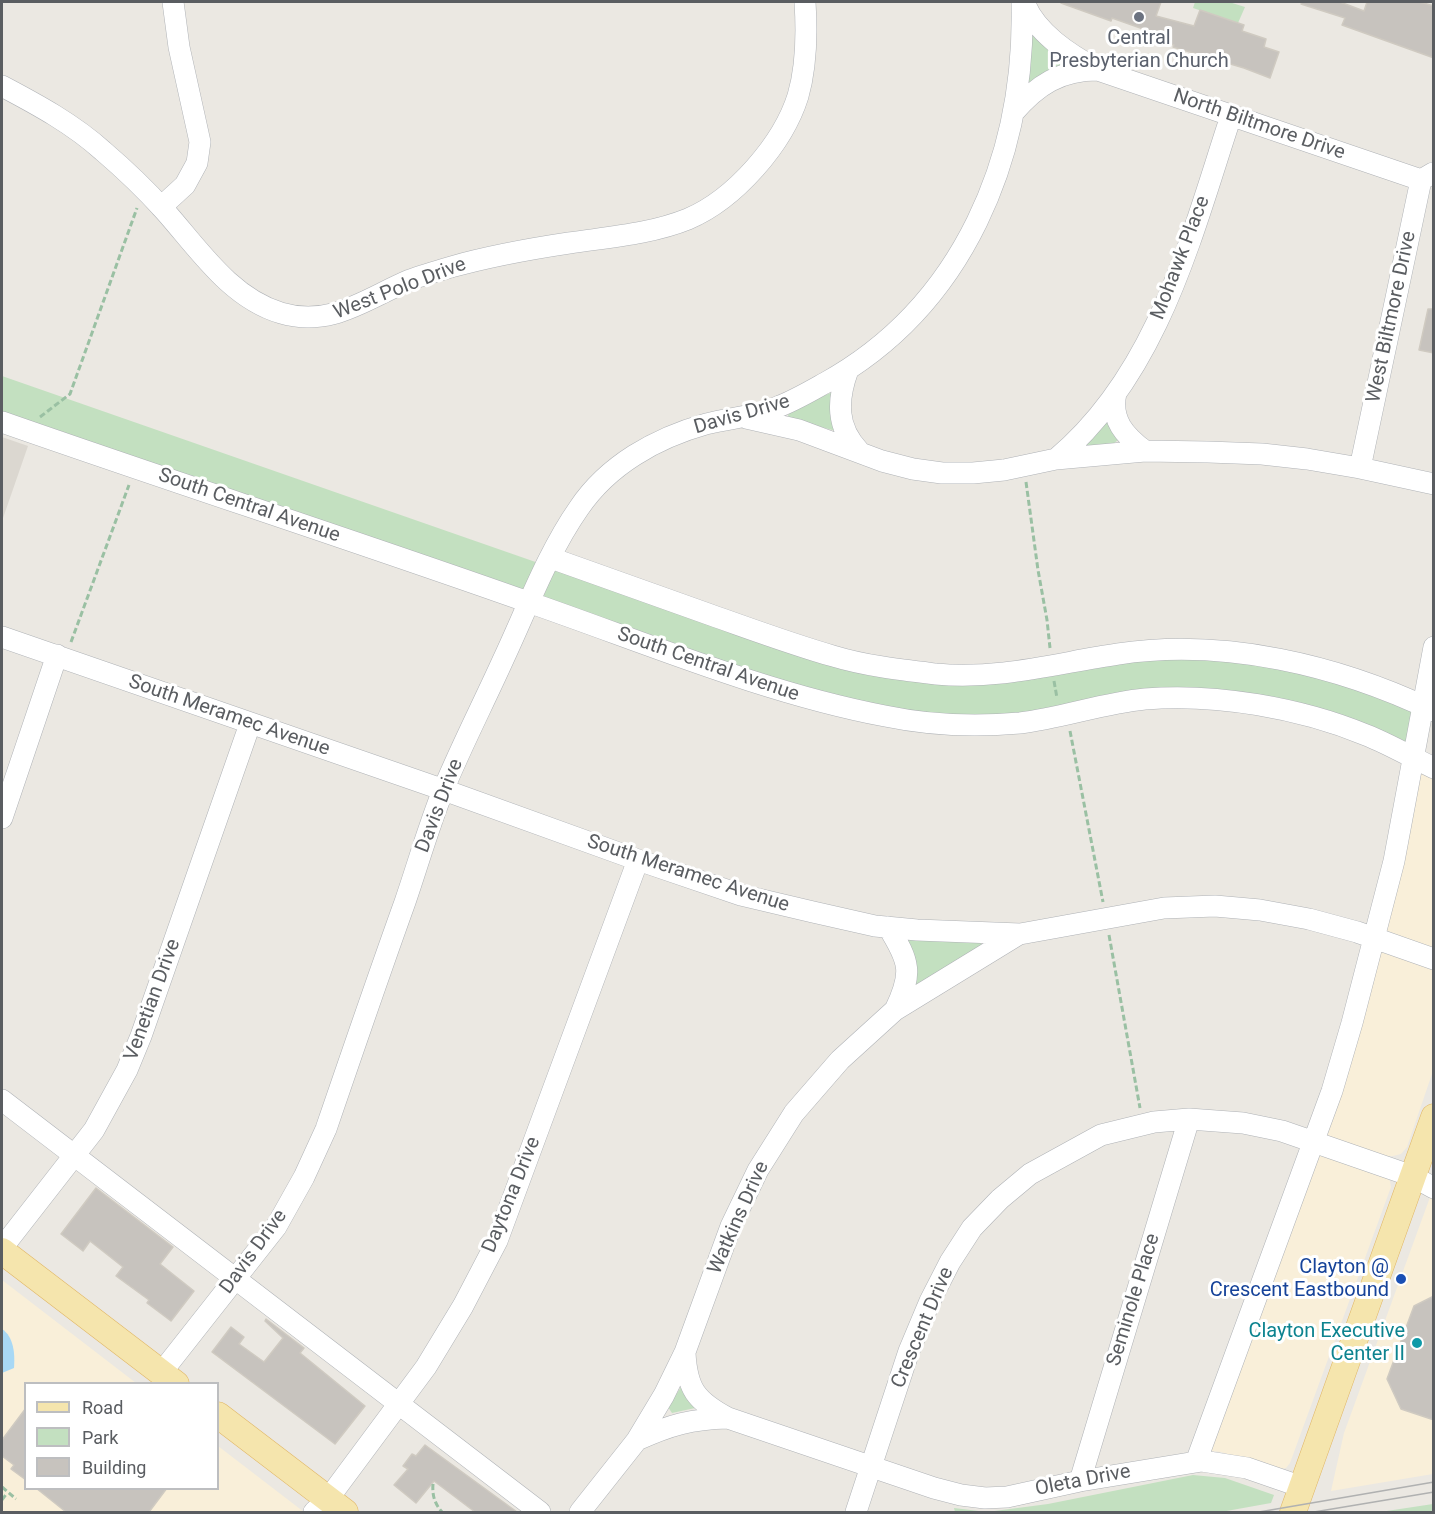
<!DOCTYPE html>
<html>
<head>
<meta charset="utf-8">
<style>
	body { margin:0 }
	#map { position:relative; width:1435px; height:1514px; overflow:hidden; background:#ebe8e2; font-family:Roboto,sans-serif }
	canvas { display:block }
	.frame { position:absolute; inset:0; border:3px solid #5a5d61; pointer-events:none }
	.legend { position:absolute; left:24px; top:1382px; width:195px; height:108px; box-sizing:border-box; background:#fff; border:2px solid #bdbec0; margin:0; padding:8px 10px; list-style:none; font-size:18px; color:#5a5d61 }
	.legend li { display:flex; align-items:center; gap:12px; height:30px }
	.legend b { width:30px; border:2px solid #bdbec0 }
</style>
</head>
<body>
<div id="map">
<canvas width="1435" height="1514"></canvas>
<div class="frame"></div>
<ul class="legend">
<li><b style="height:8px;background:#f5e5ad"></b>Road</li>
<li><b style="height:16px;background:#c3e0c0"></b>Park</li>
<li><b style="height:16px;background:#c7c3be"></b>Building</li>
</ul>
</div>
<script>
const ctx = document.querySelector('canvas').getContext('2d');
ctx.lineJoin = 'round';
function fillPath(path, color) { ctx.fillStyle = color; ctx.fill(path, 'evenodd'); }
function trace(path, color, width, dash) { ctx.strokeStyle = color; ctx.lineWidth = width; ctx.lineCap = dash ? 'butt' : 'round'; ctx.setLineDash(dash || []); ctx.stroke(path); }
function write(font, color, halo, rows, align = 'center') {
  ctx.font = font + ' Roboto,sans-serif'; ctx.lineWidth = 6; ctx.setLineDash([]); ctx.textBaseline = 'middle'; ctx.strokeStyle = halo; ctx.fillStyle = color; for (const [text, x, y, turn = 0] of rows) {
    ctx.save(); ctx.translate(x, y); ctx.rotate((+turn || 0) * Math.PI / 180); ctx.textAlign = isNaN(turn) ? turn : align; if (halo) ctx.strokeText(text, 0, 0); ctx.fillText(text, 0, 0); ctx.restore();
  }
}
fillPath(new Path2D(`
	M1417,768L1433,776V948L1382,929Z
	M1377,950L1433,968V1071L1407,1147L1401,1154L1393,1156H1383L1321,1133Z
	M1315,1151L1385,1176L1390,1181L1391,1187L1290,1463L1286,1468L1280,1469L1221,1452L1204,1450Z
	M1433,1189V1474L1331,1491L1344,1433Z
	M2,1280L136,1383L26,1384V1488H218V1446L304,1512H2Z`), '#f9efd9');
fillPath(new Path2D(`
	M2,437L28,446L2,521Z`), '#dbd7d0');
fillPath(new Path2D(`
	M1195,2H1229L1245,7L1238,23L1193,8Z
	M1033,32L1072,62L1031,83L1028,81L1031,34Z
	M2,376L547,566L895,669L1068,664L1243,654L1421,706L1413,757L1231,701L1060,716L890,717L2,422Z
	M830,393L832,394L836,431L791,419L788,416L789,412Z
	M1107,418L1118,440L1113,444L1087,447L1084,442Z
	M912,939L980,942L983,947L917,984H915L908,941Z
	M681,1387H683L695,1408L672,1413L668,1407Z
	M1193,1475L1225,1478L1274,1495L1271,1503L1221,1512H955L954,1508L987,1512L1048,1504Z
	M1433,1504V1512H1380Z`), '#c3e0c0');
fillPath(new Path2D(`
	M2,1329C14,1337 15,1354 14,1368L2,1373Z`), '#a8d8f5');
const building = new Path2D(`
	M1061,2H1161L1156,16L1194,26L1200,10L1244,25L1242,31L1266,39L1264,47L1279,52L1270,78L1244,68L1173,47L1174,45L1161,42L1163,36L1112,18L1111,21L1061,3Z
	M1302,2H1340L1364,11L1367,2H1420L1434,6V58L1342,25L1345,18L1301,4Z
	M1428,309H1434V353L1419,350Z
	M96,1188L173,1247L160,1264L194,1291L171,1321L147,1303L149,1300L116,1276L123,1267L90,1241L83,1251L61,1234Z
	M1434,1296V1420L1401,1409L1387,1379L1414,1306Z
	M266,1319L304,1348L300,1353L365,1406L335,1444L212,1352L231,1327L244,1337L239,1344L264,1362L283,1338L265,1321Z
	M26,1408V1480L11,1469L14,1465L2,1456V1440Z
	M425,1445L517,1512H475L434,1481L416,1503L394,1485L408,1469L403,1466L412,1454L416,1456Z
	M36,1488H167L149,1512H66Z`);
fillPath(building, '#c7c3be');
trace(building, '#cfcac1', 1.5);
const minor = new Path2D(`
	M1024,2C1036,33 1069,54 1098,70L1421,180
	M2,86C38,105 73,124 103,151C124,169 145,189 164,210C198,248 230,298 281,313C331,328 367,298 410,280C423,275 437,271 451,267C490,256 529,249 569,243C609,237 651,234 688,219C735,199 783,144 798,96C807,65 807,33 805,2
	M1013,113C1037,85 1060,70 1098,70
	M161,207L185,185L197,163L200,142L179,47L173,2
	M848,370C837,400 836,427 859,451
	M1116,393C1110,420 1125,436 1145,451
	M746,418L799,430L882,461L913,469L942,473H973L1004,470L1056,459L1145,451L1208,452L1262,454L1307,459L1360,468L1434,484
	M2,422C176,483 353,540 528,602C644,642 764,693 885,716C928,725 976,727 1020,723C1062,718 1103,703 1145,699C1215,693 1301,708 1366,735C1389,744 1411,757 1434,768
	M1056,459C1158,374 1191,237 1231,116
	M1360,468L1421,180L1433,173
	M551,558C605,577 658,596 711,615C751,629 791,644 833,656C866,666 902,670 936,674C999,680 1057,663 1118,654C1224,638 1338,665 1434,711
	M2,637L444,790L638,860L741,895L813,912L875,926L917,930L1020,934L1164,908L1215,906L1260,910L1309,919L1357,932L1434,959
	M2,818L57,655
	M888,927C910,962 913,973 895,1010
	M2,1100L540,1512
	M2,1248L94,1130L127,1070L141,1036L250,724
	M685,1353C687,1389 696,1401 728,1418
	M161,1373L276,1227L304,1177L326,1129C352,1053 378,977 405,902C418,864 429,825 444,788C462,745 484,702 503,660C526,611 548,552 579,508C608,465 656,438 706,424C729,418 752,417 775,408C792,402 809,392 825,383C964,306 1026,156 1022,2
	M637,1440C670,1425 691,1419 728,1418L934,1488L961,1495L985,1498L1007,1497L1080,1481L1202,1461L1247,1468L1302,1487
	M1196,1462L1332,1091L1352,1023L1394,861L1434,647
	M1080,1481L1189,1119
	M314,1512L328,1499L426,1367L463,1306L497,1241L638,860
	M580,1512L637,1440L664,1395L685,1352L731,1226L758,1170L794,1113L840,1060L895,1010L1019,934
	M856,1512L909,1351L930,1301L950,1262L972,1228L1000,1199L1030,1174L1101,1135L1154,1122L1189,1119L1243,1123L1282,1131L1412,1176L1434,1188`);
const major = new Path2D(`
	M2,1251L176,1384
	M218,1415L345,1512
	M1293,1512L1434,1117`);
trace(minor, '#afb2b6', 22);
trace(major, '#e0b665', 27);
trace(new Path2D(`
	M40,417L70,394L137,208
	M1026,482L1038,570L1047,620L1050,648
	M71,642L129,485
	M1054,681L1057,698
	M1070,731L1103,902
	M1109,935L1140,1108
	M433,1484C432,1496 435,1504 442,1512
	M2,1487L16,1499
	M2,1500L7,1493`), '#9ac0a3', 3, [6, 3]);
trace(minor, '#fff', 21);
trace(major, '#f5e5ad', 26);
trace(new Path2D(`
	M1259,1512L1434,1482
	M1314,1512L1434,1492`), '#b0b1b1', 1.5);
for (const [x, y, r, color] of [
	[1139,17,6,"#6b7280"],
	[1401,1279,6,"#1a4fb4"],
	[1417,1343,6,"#0f9aa8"]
]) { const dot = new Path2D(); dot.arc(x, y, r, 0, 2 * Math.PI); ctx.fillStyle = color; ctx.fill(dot); trace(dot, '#fff', 2); }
write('20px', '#5b616d', '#fff', [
	["Central",1139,39],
	["Presbyterian Church",1139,62]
]);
write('20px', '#5a5d61', '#fff', [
	["North Biltmore Drive",1259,125,19],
	["Mohawk Place",1181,258,-69],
	["West Polo Drive",400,289,-21],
	["West Biltmore Drive",1392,317,-78],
	["Davis Drive",742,415,-16],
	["South Central Avenue",249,506,19],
	["South Central Avenue",708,665,19],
	["South Meramec Avenue",229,716,19],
	["Davis Drive",440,806,-69],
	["South Meramec Avenue",688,874,18],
	["Venetian Drive",153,1000,-70],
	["Daytona Drive",512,1195,-68],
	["Watkins Drive",739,1218,-66],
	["Davis Drive",254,1252,-54],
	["Seminole Place",1134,1300,-73],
	["Crescent Drive",923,1328,-67],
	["Oleta Drive",1083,1481,-11]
]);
write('20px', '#164399', '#fff', [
	["Clayton @",1389,1268],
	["Crescent Eastbound",1389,1291]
], 'right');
write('20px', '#0d838f', '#fff', [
	["Clayton Executive",1405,1332],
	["Center II",1405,1355]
], 'right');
</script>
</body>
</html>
